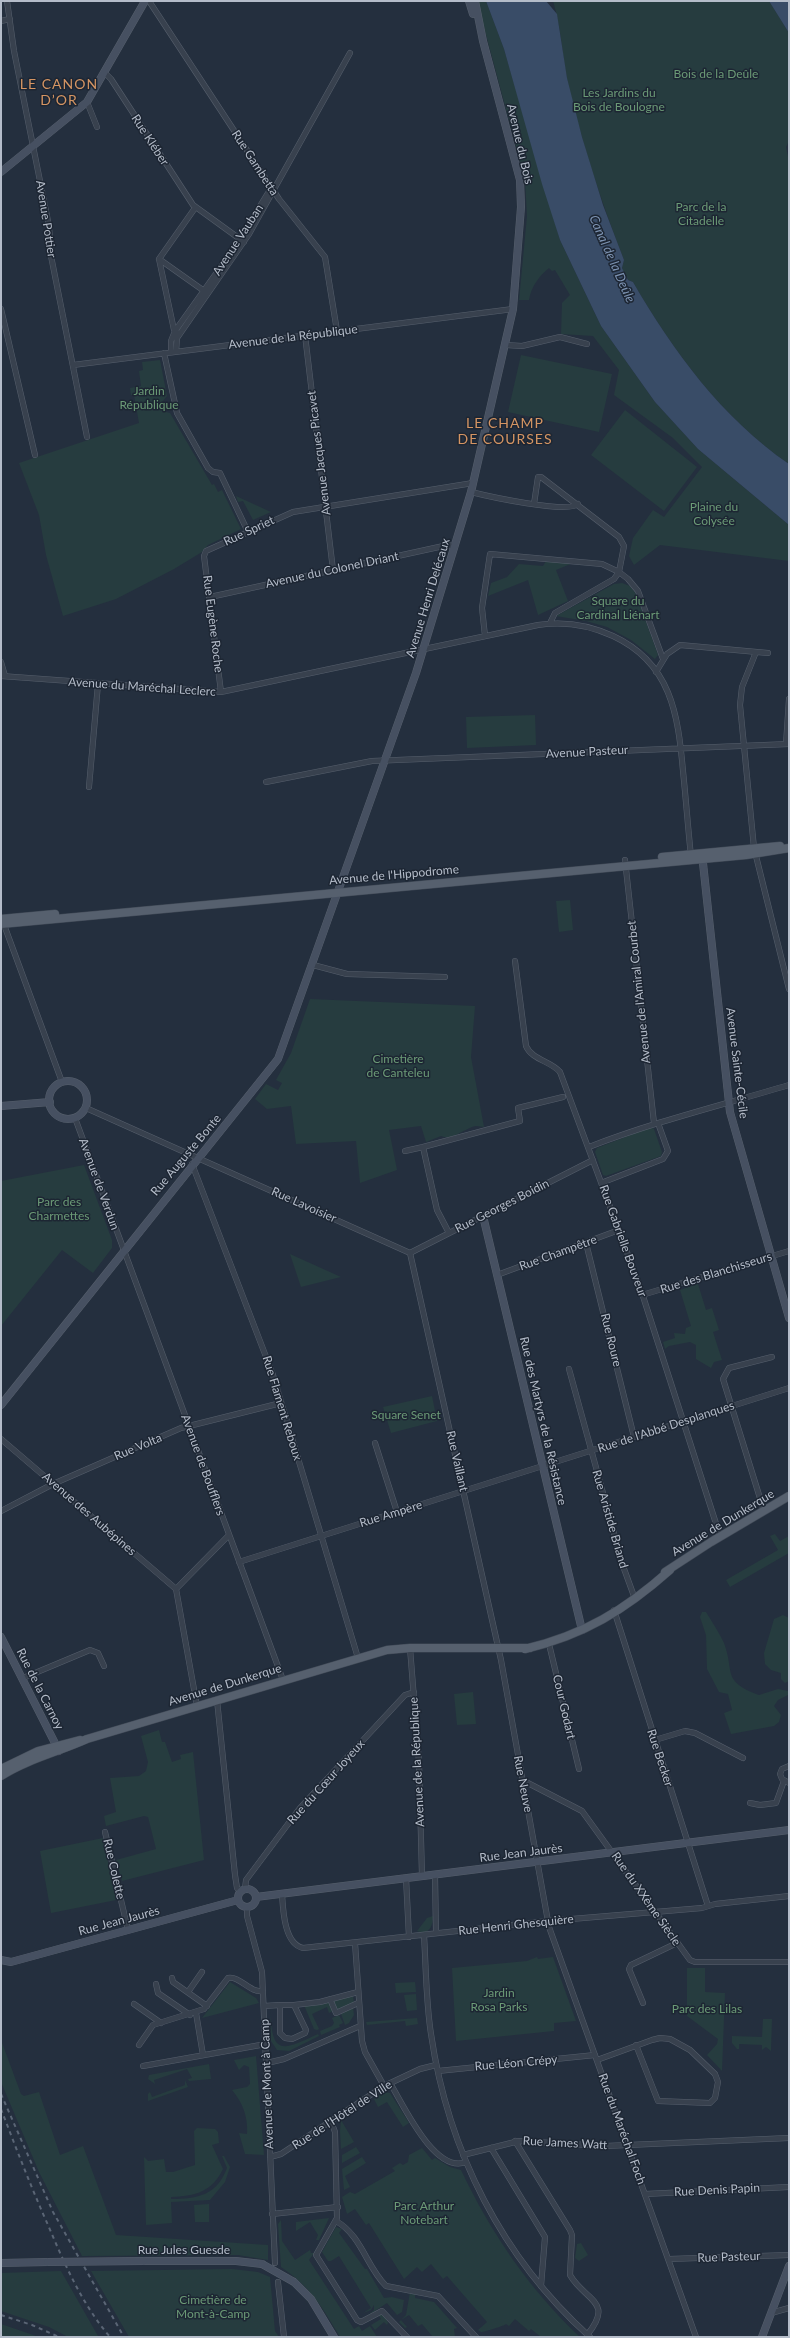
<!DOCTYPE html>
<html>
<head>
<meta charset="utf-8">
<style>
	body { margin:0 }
	#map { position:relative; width:790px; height:2338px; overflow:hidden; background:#242f3e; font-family:Lato,sans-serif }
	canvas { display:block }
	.frame { position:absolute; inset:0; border:2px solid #b4bcc9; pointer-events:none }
</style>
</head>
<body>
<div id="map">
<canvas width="790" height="2338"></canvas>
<div class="frame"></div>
</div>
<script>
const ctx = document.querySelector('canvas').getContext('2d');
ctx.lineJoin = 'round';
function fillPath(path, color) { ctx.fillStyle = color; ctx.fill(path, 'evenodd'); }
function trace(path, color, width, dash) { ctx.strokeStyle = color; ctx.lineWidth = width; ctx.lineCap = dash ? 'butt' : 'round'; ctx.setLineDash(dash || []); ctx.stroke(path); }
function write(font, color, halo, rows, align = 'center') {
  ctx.font = font + ' Lato,sans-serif'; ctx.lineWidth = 3; ctx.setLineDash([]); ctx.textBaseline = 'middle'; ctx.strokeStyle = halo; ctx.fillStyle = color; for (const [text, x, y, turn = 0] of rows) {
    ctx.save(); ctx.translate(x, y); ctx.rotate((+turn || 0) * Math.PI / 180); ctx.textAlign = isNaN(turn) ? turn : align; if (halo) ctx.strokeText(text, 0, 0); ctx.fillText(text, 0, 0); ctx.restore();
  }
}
fillPath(new Path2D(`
	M477,1H486L504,49L560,240L601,326L655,402L698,449L789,525V561L660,545L634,565L629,556L633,538L653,510L664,517L702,467L673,438L614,395L619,370L593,336L561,334L562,303L570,295L555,270L552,271L549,268C539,276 531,287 529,300H519L527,216L525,180Z
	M553,1H769L789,33V141L786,147L789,161V464C722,418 673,351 633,282L628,280L622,268L624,260C601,201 581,141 567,79C562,53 561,27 553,1Z
	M521,355L612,374L599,432L508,412Z
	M160,360L167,396L162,402L163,411L170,413L212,485L214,484L218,492L222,490L241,529L208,545L202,552L174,569L116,599L63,616L46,555L39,515L19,463L139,423L134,395H131L130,388L141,386L139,371L143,370L142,362Z
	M625,410L697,467L664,511L591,455Z
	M236,496L271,512L253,520L243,501L238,502Z
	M546,561L573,563L556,570L568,601L538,615L528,580L488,596L491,583L507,577L519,564L543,566Z
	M622,583L630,586L636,594L658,655L655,659L631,640L607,627L586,621L556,616L614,584Z
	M535,715L536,745L467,748L466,717Z
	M570,900L573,930L559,932L556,901Z
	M310,999L475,1006L471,1057L484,1127C480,1127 477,1125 472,1127C463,1130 451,1141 441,1136L426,1142L421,1126L389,1130L397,1170L360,1183L356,1141L296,1144L291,1106L267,1109L255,1099L266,1084L278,1090L282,1083L276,1080L291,1053Z
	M651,1127L654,1129L662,1152L661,1156L606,1176L603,1175L595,1152L597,1148Z
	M84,1165L112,1240V1248L93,1273L62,1250L1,1326V1181Z
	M290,1254L341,1277L301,1287Z
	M698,1284L706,1310L712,1308L719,1330L713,1332L722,1360L714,1362L711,1368L696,1359V1345L690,1342L669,1346L665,1349L663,1342L675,1338L674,1333L685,1334L686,1328L691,1326L680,1290Z
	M432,1396L437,1421L391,1433L383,1407Z
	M775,1534L780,1541L789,1536V1553L730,1587L726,1580L778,1550L770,1536Z
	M702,1612H706C712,1622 719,1632 724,1643C735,1672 721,1681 759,1695L778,1689L788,1691V1695L778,1700L774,1706L781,1715L779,1722L774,1726L731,1734L724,1713L732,1710L728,1694L719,1692L707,1669L706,1635L700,1617Z
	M783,1615L789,1618V1681L785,1683L781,1679V1673L771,1670L765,1664L764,1653L774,1619Z
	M473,1692L476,1724L457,1725L454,1694Z
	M159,1730L162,1742H165L172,1762L181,1759L180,1755L193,1752L204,1860L122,1881L116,1860L156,1849L148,1817L144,1816L106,1826L104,1816L116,1812L110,1778L139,1776L146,1771L148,1762L141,1736Z
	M103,1838L116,1900L51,1913L40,1851Z
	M433,1916C433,1926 429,1936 417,1931L427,1918Z
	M537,1957L538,1959L553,1957L576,2021L554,2023V2031L456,2041L452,1968L527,1961Z
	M687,1968H705V1992L725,1993L722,2071L707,2055L717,2044L718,2039L687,2016Z
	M230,1982L256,1998L259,2003L202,2018Z
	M415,1982L416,1992L396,1993L395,1983Z
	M416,1994L417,2010L407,2011L404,1995Z
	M353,1996L354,2003L337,2010L334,2001Z
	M328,2002L333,2011L329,2013L327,2007L312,2014L319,2029L317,2030L314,2029L304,2005Z
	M270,2008C272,2055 280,2052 318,2034L319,2036L289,2051L277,2050L271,2041Z
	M353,2008L354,2015L349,2023L345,2025L341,2014Z
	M339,2015L343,2023L339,2025L340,2027L321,2035L320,2031L332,2026L334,2023L332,2018Z
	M417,2018L418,2024L406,2026L405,2021L367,2025L366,2022Z
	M763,2019H772L771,2051L766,2047L762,2050V2045L739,2044V2049H737L732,2043V2036L762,2037Z
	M1,2040L21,2094L24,2096L39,2092L60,2155L83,2146L116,2235L268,2245V2260L238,2255L82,2256L39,2172L1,2082Z
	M256,2056L264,2155L245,2154L239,2133L247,2134C248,2117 243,2103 232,2090L247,2087L250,2084L249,2067L244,2065L239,2070L234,2060Z
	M209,2064L211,2079L189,2081L188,2079L192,2078L187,2069L154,2080L155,2084L148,2079L149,2075Z
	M185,2080L188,2087L148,2101V2094L150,2092L152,2097L185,2085Z
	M384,2092L390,2093L409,2123L403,2127L387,2102L378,2107L374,2099Z
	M341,2120L354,2142L341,2149L340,2131Z
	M197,2128L215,2129L218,2132L219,2143L212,2145L223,2169C212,2192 195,2196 171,2197V2199C198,2199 217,2195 227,2168L222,2156H224L230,2167L225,2182L210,2200L171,2202L172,2223L146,2225L144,2157L148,2161L164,2159L166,2172H173L195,2165L194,2131Z
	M356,2147L360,2153L342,2163V2155Z
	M422,2148L432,2160L435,2158L450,2167L461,2170C491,2233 529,2289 580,2337H541L531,2329L529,2331L515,2319L509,2326L506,2324C504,2326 484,2332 481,2332L478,2330L487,2322L447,2276L443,2279L431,2264L422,2272L417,2267L404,2279L369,2223L366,2225L355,2209L347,2214L342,2197L350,2192L355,2194L395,2171L392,2168L400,2163L403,2165L408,2162L409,2155Z
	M362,2157L366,2163L345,2176L350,2187L344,2190L342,2169Z
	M209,2204V2222H195L194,2205Z
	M329,2218L319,2240H316L318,2235L310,2222L296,2231V2222Z
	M281,2220L282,2241L295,2260L310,2250L311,2253H314L309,2260L354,2329L359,2326L362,2331L370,2326L377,2337H340C321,2306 312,2288 281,2267L278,2224Z
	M336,2227L342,2229L339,2233L365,2269H367L384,2298L392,2297L404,2300L402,2312L397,2315L387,2303L367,2316L374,2310V2305L371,2310L363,2313L371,2308L339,2256L331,2261H328L322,2252Z
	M581,2243L588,2255L579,2261L575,2258L577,2244Z
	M232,2269L258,2272L270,2277L275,2331L279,2337H129L91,2271Z
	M61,2271L98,2336L99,2337H68L49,2327L1,2311V2273Z
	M410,2292L415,2293V2298L434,2302L457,2328L454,2329L455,2337H433L422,2324L418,2326L409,2315L401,2320L407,2327L405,2328L399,2322L406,2315Z
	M378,2314L384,2315L388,2323L387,2325L384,2322L375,2330L371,2325L381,2319Z
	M1,2324L39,2337H1Z`), '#263c3f');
fillPath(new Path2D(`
	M486,1H546L557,14L567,78L582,137L603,205L624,260L622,268L628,280L633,282C673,351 722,418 789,464V525L698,449L655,402L601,326L560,240L542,184L504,49Z
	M769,1H789V33Z`), '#394c67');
const street = new Path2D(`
	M7,1L14,51L49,226L51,256L87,437
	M149,1L279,199L325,257L337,331
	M1,21L10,19
	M105,73L111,79L193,205L244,242
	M87,102L97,127
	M159,259L207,293
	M1,309L35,455
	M177,332L174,330L159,259L195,208
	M305,335L333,570
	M506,345L522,346L560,337L587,344
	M171,352V341L175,331L235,247L268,193L273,190
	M176,352L177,338L249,234L350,53
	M164,353L177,413L208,468L213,472L220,473L248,532
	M73,365L513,309
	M471,492C487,496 568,514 578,504
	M534,504L538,477H541L619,537L624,546L619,572L614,579L555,613L550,623
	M210,597L448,545L455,547
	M485,636L482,608L490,554L602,564L619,572L628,579L638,591L663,659
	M756,652L742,687L740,705L754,848L789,989
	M1,662L5,676
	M656,672L667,654L680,645L768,653
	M1,676L221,692L538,625C564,621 589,625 613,636C671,663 678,714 683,771C686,800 688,828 691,856
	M221,692L204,556L206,551L293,512L473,483
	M786,744L789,699
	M266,782L372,761L789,744
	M89,787L98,684
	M625,860L654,1123
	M3,922L62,1082
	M515,961L526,1046C532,1060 551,1061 560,1072L641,1290L720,1536
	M313,965L347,974L445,977
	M86,1108L410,1253
	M75,1118L283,1680
	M589,1147C653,1122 722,1105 789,1085
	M405,1151L423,1147
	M192,1164L273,1375L358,1658
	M601,1183L663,1159L668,1151L658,1123
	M449,1233L437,1210L423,1147L520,1121L518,1108L563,1097
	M586,1243L634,1437
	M410,1253L501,1660L549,1927L696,2337
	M410,1253L593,1160
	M497,1275L619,1230
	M642,1295L789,1251
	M569,1369L623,1566L635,1599
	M1,1439L176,1589
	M375,1443L397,1512
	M1,1511L53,1484L181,1428L281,1403
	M764,1511L723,1379L729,1368L772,1357
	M239,1562L789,1388
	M176,1589L197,1706
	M176,1589L229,1535
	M614,1610L708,1906
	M549,1644L579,1769
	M410,1648L419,1762L422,1876
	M23,1678L90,1650L98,1653L104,1666
	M217,1700L235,1875L237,1888L241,1891
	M655,1740L685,1731L695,1733L743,1758
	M789,1766L782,1769L780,1774L782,1779L789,1783
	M524,1781L582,1811L690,1960L695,1962H789
	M750,1803L760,1805L776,1803L784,1781
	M105,1832L128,1930
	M435,1875L436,1933
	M406,1878L409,1937
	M245,1889L246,1880L300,1808L405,1695L414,1692
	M282,1894C283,1909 284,1944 303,1948L548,1921L702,1908L715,1904L789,1896
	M247,1907V1916L262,1972L275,2263
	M424,1935C426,1968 426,2002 431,2034C448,2151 502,2258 590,2337
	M355,1943L362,2041L365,2052L384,2086
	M172,1978L173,1982L207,2006
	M156,1984L158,1993L190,2015
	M188,1992L202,1972
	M330,1999L336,2013L358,2003
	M643,2003L629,1969L631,1965L677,1943
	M134,2004L161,2023
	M280,2005H294
	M264,2006L280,2005V2033L285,2038L292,2039L305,2033L306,2030L294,2005L320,2002L358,1992
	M196,2013L203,2055
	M139,2045L153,2025L204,2009L228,1978C241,1976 249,1993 263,1991
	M597,2060L652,2040L660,2038L670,2039L690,2050L715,2074L718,2082L715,2098L710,2103L658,2101L636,2045
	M267,2063L284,2059L360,2026
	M143,2066L266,2044
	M438,2071L595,2055
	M390,2083C403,2104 435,2175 466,2162
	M331,2121L335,2132L337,2218L316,2255L357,2320L361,2322L382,2311L407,2337
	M515,2141L570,2230L572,2235L570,2275C585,2301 615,2301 587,2335
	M491,2148L545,2237L541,2286
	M463,2155L519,2141L605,2146L789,2138
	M270,2157L281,2154L384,2086L420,2069L436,2065
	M645,2194L789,2187
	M272,2214L338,2207
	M336,2221C362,2236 366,2266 386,2286L438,2296L476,2337
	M669,2259L789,2255
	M278,2282L284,2337
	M771,2313L789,2308`);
const secondary = new Path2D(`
	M469,1L473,14
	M1,172L87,102L145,1
	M702,854L730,1112L789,1318
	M49 1100a19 19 0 1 1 38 0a19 19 0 1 1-38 0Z
	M1,1106L50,1102
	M483,1216L582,1630
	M1,1405L278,1059L416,673L471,492L513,309L521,207L520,180L483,41L475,1
	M1,1637L59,1751
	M238 1898a9 9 0 1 1 18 0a9 9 0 1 1-18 0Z
	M256,1897L789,1830
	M1,1960L11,1962L238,1900
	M143,2261H236L262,2264
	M1,2263L48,2262
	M294,2282L311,2299L334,2337
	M762,2337L789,2266`);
const primary = new Path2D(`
	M662,857L780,846
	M1,919L55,914
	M1,924L746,855L789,848
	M665,1572L711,1542L789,1496
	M525,1649C584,1635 625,1610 670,1570
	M1,1769L38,1751L80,1740
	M1,1776C28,1759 58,1752 87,1739L387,1650L410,1648H530`);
trace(street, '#565f6c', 6);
trace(secondary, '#565f6c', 8);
trace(primary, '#414a57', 9);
trace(street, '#38414e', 5);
trace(secondary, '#465061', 7);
trace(primary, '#56606e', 8);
trace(new Path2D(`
	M1,2094L53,2212L124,2337
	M1,2109C16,2148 31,2187 48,2225C65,2265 82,2304 110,2337
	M1,2315L32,2325L59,2337`), '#5a6575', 2, [4, 4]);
const secondaryBridge = new Path2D(`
	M48,2262L143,2261
	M262,2264L294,2282`);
trace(secondaryBridge, '#565f6c', 8, []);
trace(secondaryBridge, '#465061', 7);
write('12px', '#6b9a76', '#1d2633', [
	["Bois de la Deûle",716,74],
	["Les Jardins du",619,93],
	["Bois de Boulogne",619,107],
	["Parc de la",701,207],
	["Citadelle",701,221],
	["Jardin",149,391],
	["République",149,405],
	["Plaine du",714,507],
	["Colysée",714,521],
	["Square du",618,601],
	["Cardinal Liénart",618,615],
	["Cimetière",398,1059],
	["de Canteleu",398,1073],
	["Parc des",59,1202],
	["Charmettes",59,1216],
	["Square Senet",406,1415],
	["Jardin",499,1993],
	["Rosa Parks",499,2007],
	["Parc des Lilas",707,2009],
	["Parc Arthur",424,2206],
	["Notebart",424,2220],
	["Cimetière de",213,2300],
	["Mont-à-Camp",213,2314]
]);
write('12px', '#b4bcc9', '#1d2633', [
	["Rue Kléber",150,140,57],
	["Avenue du Bois",520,144,77],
	["Rue Gambetta",255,163,57],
	["Avenue Pottier",46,219,81],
	["Avenue Vauban",238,240,-57],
	["Avenue de la République",293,337,-7],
	["Avenue Jacques Picavet",319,453,-97],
	["Rue Spriet",249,531,-25],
	["Avenue du Colonel Driant",332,570,-12],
	["Avenue Henri Delécaux",428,598,-73],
	["Rue Eugène Roche",213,624,83],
	["Avenue du Maréchal Leclerc",142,687,4],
	["Avenue Pasteur",587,752,-3],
	["Avenue de l'Hippodrome",394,875,-5],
	["Avenue de l'Amiral Courbet",639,992,-96],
	["Avenue Sainte-Cécile",737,1063,83],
	["Rue Auguste Bonte",186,1155,-50],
	["Avenue de Verdun",99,1184,70],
	["Rue Lavoisier",304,1205,24],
	["Rue Georges Boidin",502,1206,-27],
	["Rue Gabrielle Bouveur",623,1241,70],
	["Rue Champêtre",558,1253,-20],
	["Rue des Blanchisseurs",716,1273,-17],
	["Rue Roure",611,1340,76],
	["Rue Flament Reboux",282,1408,73],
	["Rue des Martyrs de la Résistance",543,1421,77],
	["Rue de l'Abbé Desplanques",666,1427,-18],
	["Rue Volta",138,1447,-23],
	["Rue Vaillant",457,1461,77],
	["Avenue de Boufflers",203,1465,70],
	["Avenue des Aubépines",89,1514,41],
	["Rue Ampère",391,1514,-17],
	["Rue Aristide Briand",610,1519,74],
	["Avenue de Dunkerque",723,1523,-31],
	["Avenue de Dunkerque",225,1685,-17],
	["Rue de la Carnoy",40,1689,63],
	["Cour Godart",564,1707,77],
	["Rue Becker",660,1758,72],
	["Avenue de la République",417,1762,-93],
	["Rue du Cœur Joyeux",326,1782,-48],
	["Rue Neuve",523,1784,79],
	["Rue Jean Jaurès",521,1853,-7],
	["Rue Colette",114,1869,77],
	["Rue du XXème Siècle",646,1899,55],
	["Rue Jean Jaurès",119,1921,-15],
	["Rue Henri Ghesquière",516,1925,-6],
	["Rue Léon Crépy",516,2063,-5],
	["Avenue de Mont à Camp",267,2084,-92],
	["Rue de l'Hôtel de Ville",342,2115,-33],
	["Rue du Maréchal Foch",622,2129,70],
	["Rue James Watt",565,2143,3],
	["Rue Denis Papin",717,2190,-3],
	["Rue Jules Guesde",184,2250],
	["Rue Pasteur",729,2257,-2]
]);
write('italic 13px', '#7c92b1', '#1d2633', [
	["Canal de la Deûle",612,259,66]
]);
ctx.letterSpacing = '1px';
write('14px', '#d59563', '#1d2633', [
	["LE CANON",59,84],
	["D’OR",59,100],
	["LE CHAMP",505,423],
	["DE COURSES",505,439]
]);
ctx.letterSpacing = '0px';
</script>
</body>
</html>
